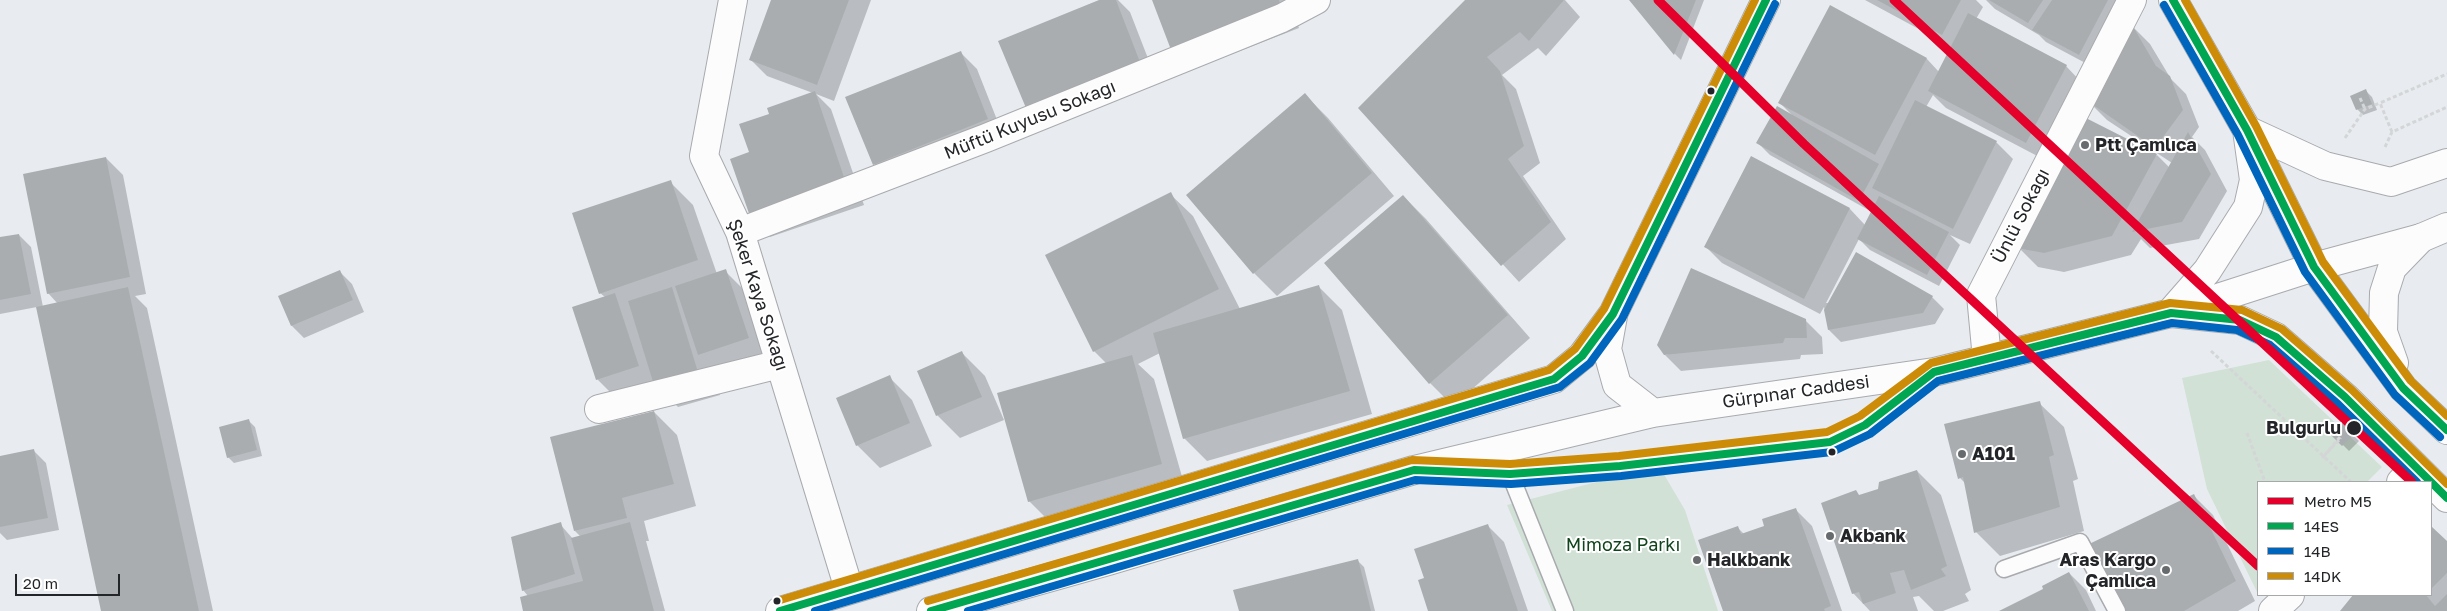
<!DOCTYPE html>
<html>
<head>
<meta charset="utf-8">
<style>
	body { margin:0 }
	#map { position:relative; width:2447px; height:611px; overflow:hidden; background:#e8ecf0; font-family:"Golos Text",sans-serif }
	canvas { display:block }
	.legend { position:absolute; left:2257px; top:481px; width:175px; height:115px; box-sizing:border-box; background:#fff; border:1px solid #a7a8a9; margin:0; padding:6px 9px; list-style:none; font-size:15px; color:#232528 }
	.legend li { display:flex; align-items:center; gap:10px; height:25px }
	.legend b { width:25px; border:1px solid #a7a8a9 }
	.scale { position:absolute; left:15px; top:574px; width:105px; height:22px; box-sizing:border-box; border:2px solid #232528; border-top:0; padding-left:6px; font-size:15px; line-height:18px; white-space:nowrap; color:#232528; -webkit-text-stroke:4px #fff; paint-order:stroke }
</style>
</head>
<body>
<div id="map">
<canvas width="2447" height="611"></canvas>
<ul class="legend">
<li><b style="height:6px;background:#e4002b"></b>Metro M5</li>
<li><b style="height:6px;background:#00a651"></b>14ES</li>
<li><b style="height:6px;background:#0065bd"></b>14B</li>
<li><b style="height:6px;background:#cd8c08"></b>14DK</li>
</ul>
<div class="scale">20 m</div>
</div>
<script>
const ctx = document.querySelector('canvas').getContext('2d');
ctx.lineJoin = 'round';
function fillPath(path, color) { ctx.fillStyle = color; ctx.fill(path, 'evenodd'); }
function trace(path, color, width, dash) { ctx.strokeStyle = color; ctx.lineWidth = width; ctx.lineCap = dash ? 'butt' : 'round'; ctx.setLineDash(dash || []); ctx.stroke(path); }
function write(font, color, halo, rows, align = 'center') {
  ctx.font = font + ' "Golos Text",sans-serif'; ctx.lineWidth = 4; ctx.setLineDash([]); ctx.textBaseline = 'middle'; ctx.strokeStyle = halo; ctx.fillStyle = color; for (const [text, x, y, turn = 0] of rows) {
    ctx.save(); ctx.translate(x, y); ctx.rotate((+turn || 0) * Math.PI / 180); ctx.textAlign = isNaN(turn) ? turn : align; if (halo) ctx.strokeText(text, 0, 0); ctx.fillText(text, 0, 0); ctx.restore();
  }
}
fillPath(new Path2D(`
	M2269,360L2382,467L2367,482H2258L2257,592L2207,489L2182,378Z
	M1659,466L1685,510L1718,611H1552L1507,505Z`), '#d1e1d6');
fillPath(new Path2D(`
	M772,0H871L834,101L816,94L831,109L864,205L770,237L753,221L751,153L771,115L813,93L767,76L750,59Z
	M1102,0H1118L1130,12L1156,79L1000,41Z
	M1153,0H1296L1294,15L1299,28L1191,70L1174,54Z
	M1466,0H1565L1580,17L1546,56L1538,48L1502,75L1516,89L1540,163L1523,176L1566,239L1519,282L1360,108Z
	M1631,0H1704L1681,60L1675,54Z
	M1865,0H1976L1983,7L1976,19L2066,66L2082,83L2043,159L1946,108L1933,95L1926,107L1996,142L2013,159L1970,244L1950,235L1960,245L1939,286L1870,250L1859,239L1826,303L1932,297L1944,309L1935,324L1841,342L1829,330L1824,307L1820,314L1722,263L1706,247L1752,158L1850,209L1865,225L1872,212L1770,155L1758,143L1792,115L1780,103L1831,7L1927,59L1939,72L1952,47Z
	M1986,0H2127L2091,66L2046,42L2039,35L1995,9Z
	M2131,25L2150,44L2171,79L2186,94L2199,127L2192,137L2205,150L2227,191L2199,239L2150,248L2141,239L2131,255L2064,272L2038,267L2019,248L2157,155L2170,168L2172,163L2107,120L2087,100Z
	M960,52L977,69L1003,135L890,180L874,164Z
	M2366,91L2372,97L2377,110L2363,115L2357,109Z
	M1305,95L1328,118L1394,196L1277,296L1254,273Z
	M106,158L123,175L146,294L135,296L147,308L213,611H103L37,307L0,314V239L19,235L31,247L43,307L58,304L48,293Z
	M670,182L693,205L717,274L725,271L748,294L771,361L712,367L720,395L678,407L660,389L620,402L597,379L605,297L600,293Z
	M1170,194L1193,216L1240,309L1319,287L1342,310L1372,414L1207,461L1184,438L1160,353L1138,364L1154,379L1185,487L1052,524L1029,501L1106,363L1094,351Z
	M1403,196L1426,219L1530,338L1453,406L1430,383L1326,263Z
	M340,272L352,284L364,312L304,338L292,326L280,297Z
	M1805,320L1822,337L1823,354L1801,355L1800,359L1681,371L1665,355Z
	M962,353L985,376L1004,420L960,438L937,415Z
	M889,377L912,400L932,446L880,468L857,445Z
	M2039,403L2064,427L2078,479L2073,481L2084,531L2000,556L1976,532L1966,484L1960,478Z
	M654,412L677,435L696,506L644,521L649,541H646L665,611H525L528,596L523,590L560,524L573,539L581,537L575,531Z
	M249,421L255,427L262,456L234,463L228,457Z
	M2343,425L2359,441L2349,451L2333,435Z
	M34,451L46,463L59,530L7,540L0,533V457Z
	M1917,471L1941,495L1971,590L1965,594L1969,601L1943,611H1934L1919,596L1913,597L1918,611H1870L1853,593L1860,496L1879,490Z
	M2193,495L2213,515L2255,601L2238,611H2127Z
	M1795,509L1812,526L1842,611H1724L1738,528L1744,534L1766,527Z
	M1488,526L1504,542L1528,611H1430L1425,578Z
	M2431,528L2447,543V611H2341L2354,595H2431Z
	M1358,561L1364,567L1375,611H1240Z
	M2069,573L2086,590L2096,611H2002L2045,589Z`), '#0003');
fillPath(new Path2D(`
	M771,0H849L817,85L749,60Z
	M1099,0H1116L1140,62L1026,108L998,41Z
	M1152,0H1279L1283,12L1173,55Z
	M1465,0H1564L1529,41L1520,32L1487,57L1500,71L1524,146L1508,159L1551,222L1501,266L1358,108Z
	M1629,0H1696L1674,55Z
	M1877,0H1961L1942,35Z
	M1989,0H2043L2028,23Z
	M2052,0H2108L2079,55L2032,30Z
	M1830,5L1927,58L1875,155L1778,103Z
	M1968,13L2067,65L2026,143L1928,91Z
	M2131,23L2156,66L2170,76L2183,110L2155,148L2086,100Z
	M961,51L988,119L873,165L845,97Z
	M2366,89L2372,104L2356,110L2350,96Z
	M815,91L848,189L752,222L730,159L749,152L739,124L769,114L767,108Z
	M1305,93L1372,173L1253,274L1186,195Z
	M1915,100L1997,141L1953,229L1872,188Z
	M1777,106L1879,164L1859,201L1756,143Z
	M2080,115L2157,154L2112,236L2044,253L2017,248Z
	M2188,132L2211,174L2182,222L2132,232Z
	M1751,156L1850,208L1804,299L1704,247Z
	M106,157L130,277L47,294L23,174Z
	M671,180L698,260L599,294L572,213Z
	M1171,192L1219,289L1093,352L1045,255Z
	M1403,195L1508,315L1429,384L1324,263Z
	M1879,196L1949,232L1927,275L1857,239Z
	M19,234L31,294L0,300V237Z
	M1856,252L1933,296L1923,313L1828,330L1824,310Z
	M1691,268L1806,319L1807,338H1785L1783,343L1664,355L1657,345Z
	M726,269L749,338L698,355L675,286Z
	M340,270L353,300L291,326L278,296Z
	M1319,285L1350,391L1183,439L1153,333Z
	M128,287L199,611H101L36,307Z
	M672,287L698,372L654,385L628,301Z
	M615,293L639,366L596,380L572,307Z
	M962,351L982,397L936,416L917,371Z
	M1132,355L1162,464L1028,502L997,393Z
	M890,375L910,423L856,446L836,398Z
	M2040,401L2054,455L2049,457L2060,507L1974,533L1963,477L1958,479L1944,424Z
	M654,411L674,484L622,498L627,518L574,531L550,437Z
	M249,419L257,450L227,458L219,427Z
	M2343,423L2354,434L2342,446L2331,435Z
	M34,449L48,518L0,527V456Z
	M1917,470L1947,566L1941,569L1946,576L1911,590L1904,570L1890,573L1896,593L1863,604L1859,592L1852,594L1821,503L1856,490L1859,495L1878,489L1879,482Z
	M2194,494L2236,581L2184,611H2126L2087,545Z
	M1796,508L1831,606L1824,609L1825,611H1723L1698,540L1738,526L1741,534L1764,526L1762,519Z
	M561,522L575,574L522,591L511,537Z
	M630,522L654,611H523L520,597L583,581L571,538Z
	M1488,524L1518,611H1428L1418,580L1424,578L1414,549Z
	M2431,526L2447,541V573L2431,589Z
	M1358,559L1371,611H1239L1233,590Z
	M2069,572L2089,611H1999L2043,589L2042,586Z
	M2447,594V611H2340L2353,595H2426L2435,606Z`), '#aaadb0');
const service = new Path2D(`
	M1444,471L1510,474L1620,466L1756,452L1830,442L1865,425L1929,375
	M1510,474L1565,611
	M2004,569L2080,542L2117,611`);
const minor = new Path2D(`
	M733,0L704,156L740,232L849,589
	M740,232L986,138L1282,18L1316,0
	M1987,359L1981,295L2132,0
	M599,409L780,364
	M2401,482L2415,467
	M2273,611L2290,595`);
const secondary = new Path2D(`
	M2250,137L2314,267L2403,388L2447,430
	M2171,313L2240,320L2276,337L2345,397L2447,498
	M2394,363L2383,332L2384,293L2392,268L2421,238`);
const primary = new Path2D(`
	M2247,130L2325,166L2391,182L2447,163
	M2172,311L2207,271L2248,207L2254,180L2247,130L2173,0
	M1613,316L1607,349L1617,385L1653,413
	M780,611L1554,379L1582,356L1613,314L1766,0
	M931,611L1108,561L1414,470L1653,413L1934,372L1987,359L2171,313L2314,267L2421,238L2447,227`);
trace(service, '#a8aaad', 19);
trace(minor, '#a8aaad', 30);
trace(secondary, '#a8aaad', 30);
trace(primary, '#a8aaad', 30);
trace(new Path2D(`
	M2360,98L2365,109
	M2392,132L2380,103L2447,74
	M2345,138L2365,109L2380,103
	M2385,147L2392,132L2447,107
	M2211,351L2351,482
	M2247,433L2265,482
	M2340,437L2323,457L2341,438`), '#d4d5d6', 3, [4, 2.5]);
trace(service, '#fcfcfd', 16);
trace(minor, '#fcfcfd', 28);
trace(secondary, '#fcfcfd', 28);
trace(primary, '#fcfcfd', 28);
trace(new Path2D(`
	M2173,0L2247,130L2314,267L2403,388L2447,430
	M780,611L1554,379L1582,356L1613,314L1766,0
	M931,611L1414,470L1510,474L1620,466L1830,442L1865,425L1934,372L2171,313L2240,320L2276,337L2345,397L2447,498`), '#00a651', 8);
trace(new Path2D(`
	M2164,5L2238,135L2305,272L2395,395L2440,437
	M815,611L1560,387L1590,363L1622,319L1775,4
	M968,611L1415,480L1511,484L1621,476L1832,452L1870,434L1938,381L2172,323L2237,330L2270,345L2338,404L2417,482`), '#0065bd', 8);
trace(new Path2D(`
	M2185,0L2256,126L2323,262L2411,381L2447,416
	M777,601L1549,370L1575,349L1604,309L1755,0
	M928,601L1412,460L1510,464L1619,456L1827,432L1860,416L1931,363L2170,303L2242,310L2282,329L2352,390L2447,484`), '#cd8c08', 8);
trace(new Path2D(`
	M1658,0L1804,144L2258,566
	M1894,0L2412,482`), '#e4002b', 9);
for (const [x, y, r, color] of [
	[1711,91,4.5,"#232528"],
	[2085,145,5,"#686b6e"],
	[2354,428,8,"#232528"],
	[1832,452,4.5,"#232528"],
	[1962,454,5,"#686b6e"],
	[1830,536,5,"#686b6e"],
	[1697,560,5,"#686b6e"],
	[2166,570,5,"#686b6e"],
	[777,601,4.5,"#232528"]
]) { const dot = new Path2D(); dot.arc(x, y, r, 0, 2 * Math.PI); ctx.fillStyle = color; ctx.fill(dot); trace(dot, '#fff', 2); }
write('18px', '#232528', '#fff', [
	["Müftü Kuyusu Sokağı",1030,120,-22],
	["Ünlü Sokağı",2021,216,-63],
	["Şeker Kaya Sokağı",758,295,72],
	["Gürpınar Caddesi",1796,392,-8]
]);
write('bold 18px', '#232528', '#fff', [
	["Ptt Çamlıca",2095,145],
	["A101",1972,454],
	["Akbank",1840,536],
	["Halkbank",1707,560],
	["Aras Kargo",2156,560,"right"],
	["Çamlıca",2156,581,"right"]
], 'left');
write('bold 18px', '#232528', '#fff', [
	["Bulgurlu",2341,428]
], 'right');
write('18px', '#10441c', '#fff', [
	["Mimoza Parkı",1623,545]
]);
</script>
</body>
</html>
